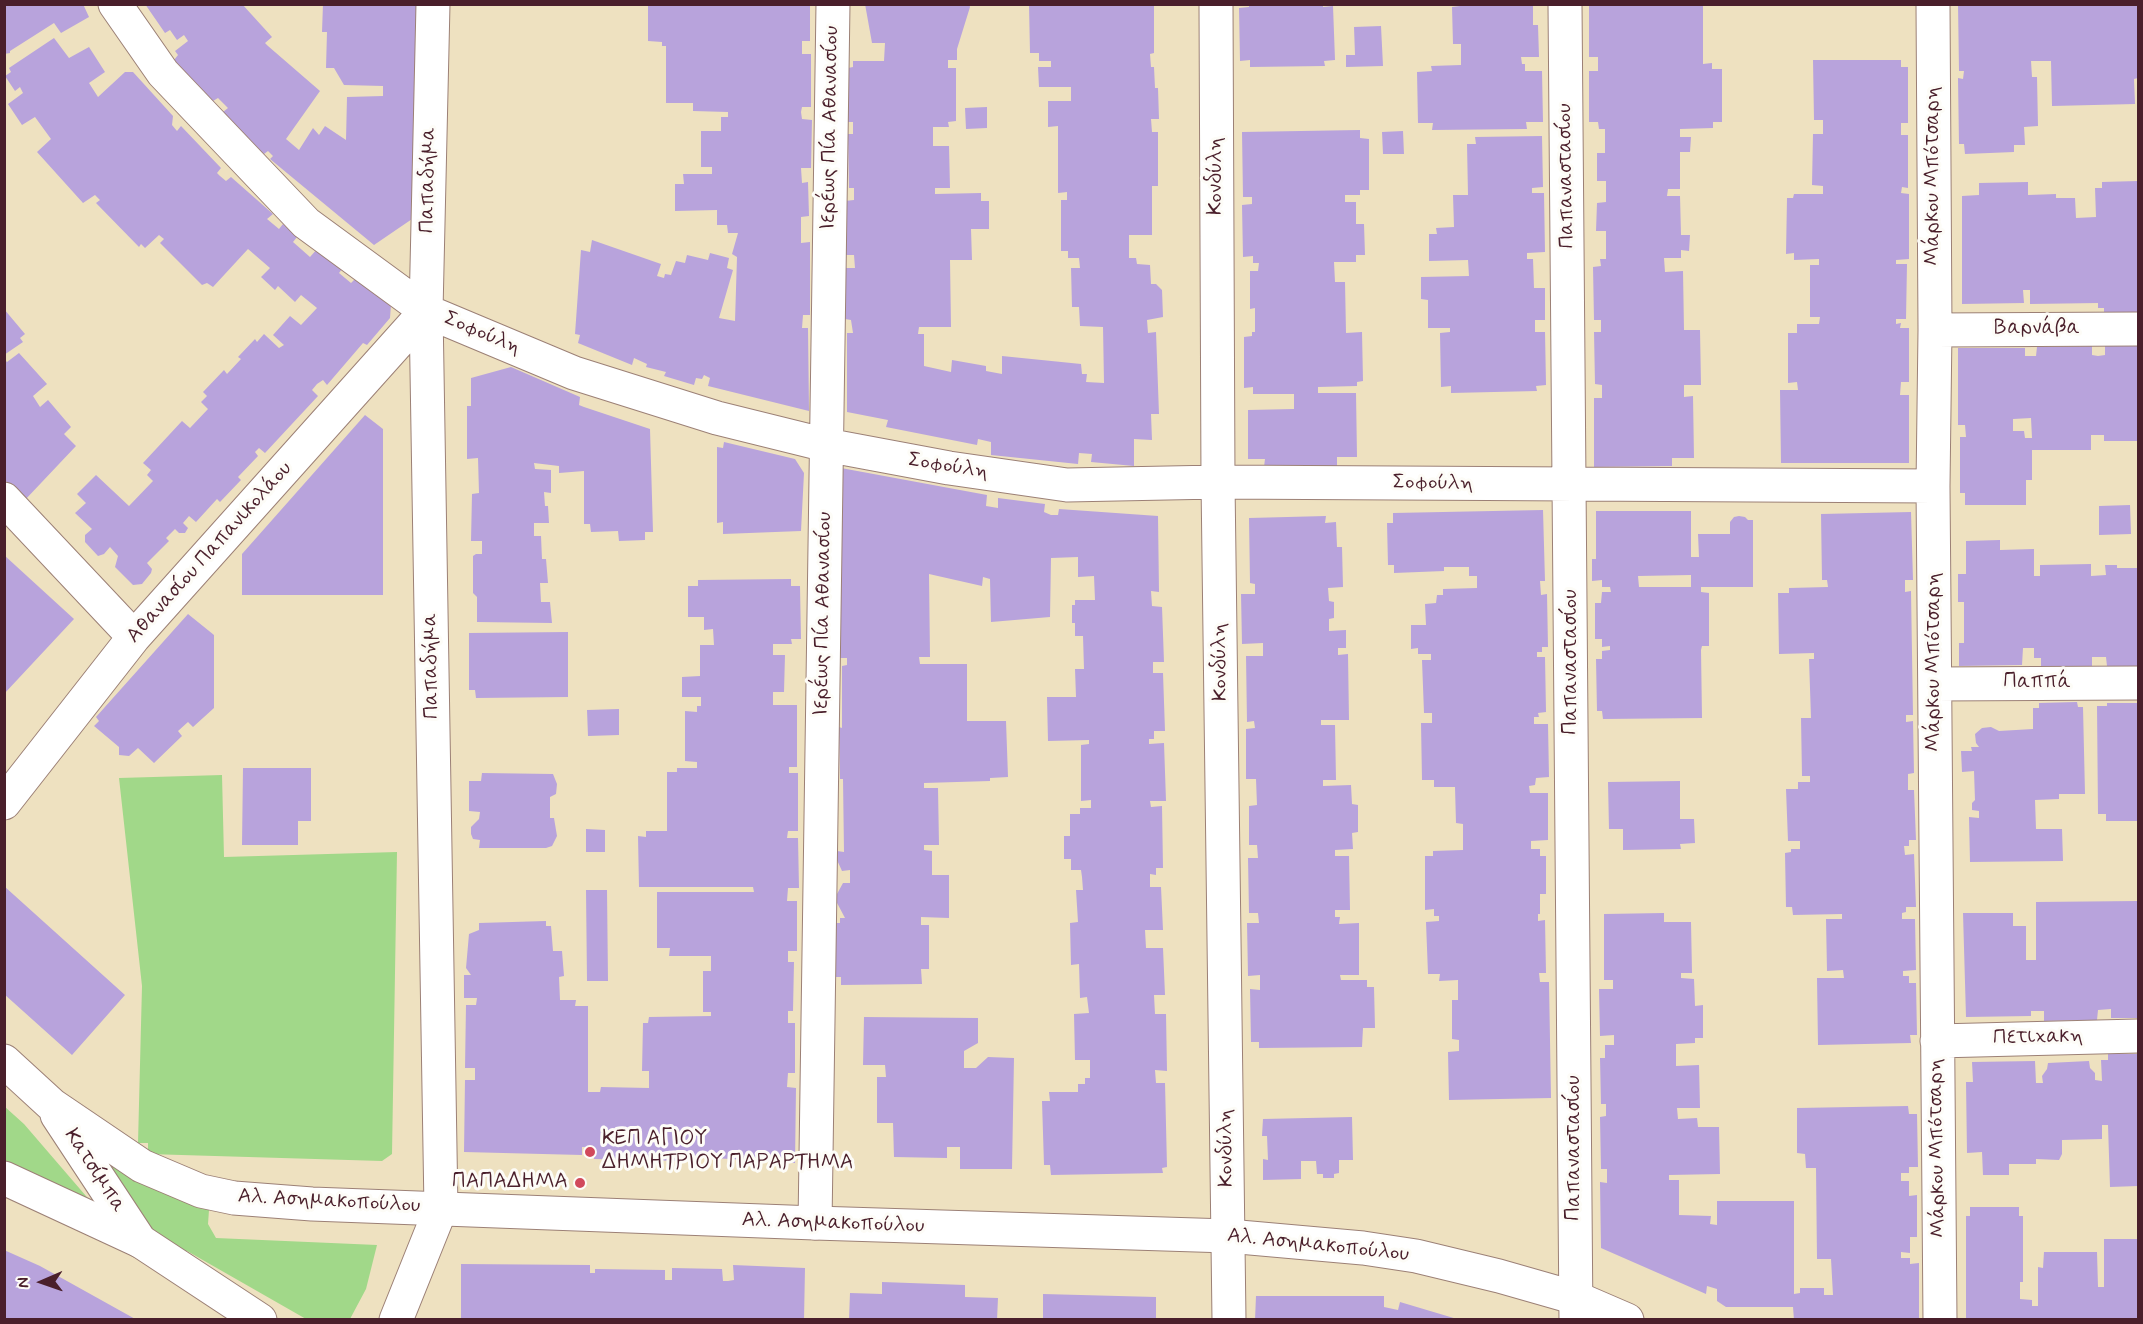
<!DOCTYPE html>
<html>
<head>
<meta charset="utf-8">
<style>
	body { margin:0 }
	#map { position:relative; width:2143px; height:1324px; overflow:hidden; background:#eee1c0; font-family:Mynerve,sans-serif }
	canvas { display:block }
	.frame { position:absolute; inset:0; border:6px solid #4a1f2b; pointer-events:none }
	.north { position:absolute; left:12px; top:1252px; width:60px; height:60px; -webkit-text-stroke:4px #fdfcf7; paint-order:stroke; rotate:268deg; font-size:16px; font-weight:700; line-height:24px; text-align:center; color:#4a1f2b }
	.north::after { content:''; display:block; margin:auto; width:21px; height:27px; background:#4a1f2b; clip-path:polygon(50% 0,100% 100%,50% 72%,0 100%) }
</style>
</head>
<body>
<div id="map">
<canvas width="2143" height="1324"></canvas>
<div class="frame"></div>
<div class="north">N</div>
</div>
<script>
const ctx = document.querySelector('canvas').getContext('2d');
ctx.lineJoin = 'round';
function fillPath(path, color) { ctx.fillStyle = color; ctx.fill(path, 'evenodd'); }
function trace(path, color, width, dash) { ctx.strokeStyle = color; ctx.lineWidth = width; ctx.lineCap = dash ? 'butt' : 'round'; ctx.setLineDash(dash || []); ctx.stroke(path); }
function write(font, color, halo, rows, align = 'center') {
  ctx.font = font + ' Mynerve,sans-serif'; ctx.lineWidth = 6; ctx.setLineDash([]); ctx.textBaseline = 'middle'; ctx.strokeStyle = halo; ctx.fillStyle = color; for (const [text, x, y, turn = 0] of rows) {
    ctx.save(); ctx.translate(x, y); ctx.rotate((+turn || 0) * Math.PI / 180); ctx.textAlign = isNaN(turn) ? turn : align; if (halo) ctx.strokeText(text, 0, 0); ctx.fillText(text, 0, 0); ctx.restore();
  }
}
fillPath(new Path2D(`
	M222,775L224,857L397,852L392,1154L382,1161L148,1154V1143H138L142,986L119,778Z
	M4,1106L24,1124L92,1203L5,1161Z
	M61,1131L135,1181L209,1210L208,1224L216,1238L377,1245L366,1289L350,1319H306L187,1251L182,1260L135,1218Z`), '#a1d889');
fillPath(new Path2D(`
	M4,4H83L89,17L61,33L54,23L10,51V53L4,54Z
	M145,4H242L272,37L265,43L268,46L320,91L286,139L299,150L313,128L319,135L325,126L346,140L347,97L383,96V86L344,85L334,68H326L327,32H322L323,4H421L415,217L374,245L270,159L273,156L268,151L264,154L223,112L228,108L218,98L213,101L174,60L178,55L175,51L188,41L184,35L177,40L170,30L165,33Z
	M648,4H810V41H802V54H811V107H802L801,112L802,119L812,120L811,168H801L802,183L808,182L809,216L801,217V243L810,242V315H803L802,328H808L809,411L708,386L710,378L704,375L702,379L696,378L694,385L664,376L666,372L646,367L647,364L634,358L632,365L578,343L580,335L575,334L581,250L590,252L592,240L661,264L657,276L664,278L665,274L671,275L676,261L685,263L687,255L708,260L710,253L729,258L727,268L733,270L719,318L735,321L737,257L732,254L738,233H728L727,225H717V210L675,211V184H684L683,174H712V167H701V131H721V117H728V112L693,111V103H666V46H662V42L648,41Z
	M865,4H969L970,7L957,49V60H948V68H956V121L948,122L949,127H933V146H949L950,188H935V194L981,193V201H989V229H971L972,260H950L951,327H919L918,334H924V366L951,372L952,360L986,366V371L1002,374V356L1081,364L1082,374H1087L1086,382L1104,383L1103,327L1080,326L1079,307H1072L1071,268H1080L1079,258H1068V251H1061V200H1067V192L1058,193V126L1048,127V101H1071V87H1039L1038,67H1051V61H1039V53H1030L1029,4H1154V53L1150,54L1151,67H1154L1155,88H1158L1159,119H1151L1152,132H1158V186H1152V235H1129V258H1136L1137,264L1150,265L1151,284H1156L1162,290L1163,317L1147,320L1148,333L1156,332L1159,414H1151L1152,440L1134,439V466L1091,462L1092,454L1079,453L1078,464L991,455V442L978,439L977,445L886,427L888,420L847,412V333H853L851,320L845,319L844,268H855L854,255H846L845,201L854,200V188H849L848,134H853V122H848V68L853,67V61H884L885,43H872Z
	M1249,4H1323V7L1333,6L1335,60L1324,61L1325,66L1250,67V60L1240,61L1239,8L1249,7Z
	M1460,4H1524L1533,6V25H1538L1539,57H1521L1522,64H1525V71H1542L1543,122H1526L1527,129L1432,130L1433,123H1418L1417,72L1432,71L1431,66L1461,65V44H1453L1452,7L1460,6Z
	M1598,4H1703V64L1712,63V69H1722V122H1713V128L1680,129V137H1691L1690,152H1680V189H1668L1667,196H1680L1681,235H1690L1689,251L1681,250V258H1664L1665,272L1683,271L1684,330H1700L1701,385H1684V397L1693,396L1694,458H1672V466L1594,467V398H1602V385L1595,384L1594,332H1601V320H1594L1593,267L1601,266L1600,259H1606V231H1596L1597,203L1606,202V181H1597V153H1605V129H1599L1598,122H1589V71H1598V57H1589V5Z
	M1958,4H2138V78L2134,79L2135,104L2052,106L2051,61H2031L2032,77H2037L2038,126L2024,127L2025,145H2014V152L1965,154L1964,144H1959L1958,78L1963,79L1964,71H1959Z
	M1381,26L1383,66L1346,67V55H1355L1354,27Z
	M54,38L69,58L89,47L105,72L89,83L98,97L125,72H133L173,116L172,125L177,131L181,126L221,168L217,173L220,176L226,181L231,177L273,214L267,219L279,229L283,224L297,237L293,242L310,257L318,248L342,269L339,273L351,283L356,278L371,292L376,289L391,305L390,318L367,345L363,343L327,385L323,380L317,384L312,390L318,396L265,453L259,448L255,452L258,456L238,477L241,480L220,502L217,499L196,522L189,516L183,523L188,528L185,533H179L175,529L166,538L169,541L147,563L152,569L151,573L142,584L133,585L115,567L118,556L110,547L104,554L98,556L85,542V535L92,529L75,513L86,503L77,494L96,475L129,506L153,481L147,475L151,470L143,463L182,421L190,428L208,409L201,402L207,396L203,392L224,370L227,374L241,359L238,357L255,339L257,342L264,334L279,348L284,345L273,335L290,316L301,325L317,308L301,295L295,302L278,286L275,290L261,277L270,268L248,249L213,287L207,283L202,285L160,243L164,239L159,235L145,248L141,244L139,247L96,203L100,200L95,195L83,203L37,152L51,139L35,117L22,125L8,104L23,93L20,87L15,91L5,76L11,72L9,68Z
	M1813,60H1901V67H1908V123H1901V135H1908V188L1902,187L1901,193L1909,194V259L1896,260V264H1907L1906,319H1896V324L1901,323L1900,328H1909V382H1901L1900,395H1909V463H1781L1780,390H1798L1797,382L1788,383V333H1797V324H1819L1820,317H1810V265H1819V259L1794,260V253L1786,254L1787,198H1793L1794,194H1823V186L1812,185L1813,134H1823V120H1814Z
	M987,107V128L966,129L965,108Z
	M1360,130V138L1369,139V190H1360V195H1345V202H1356V224H1364L1365,255H1356V262H1334L1335,282H1345L1346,333L1362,332L1363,381L1357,382V386L1318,387V393H1356L1357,457H1337V466L1264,467L1265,459H1248V410L1294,409V394H1253V387L1244,388V337L1252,336V332H1255V308L1250,309V271H1258L1259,263H1253V256L1243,257L1242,205L1252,204V197H1243L1242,132Z
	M1403,131L1404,154H1383L1382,132Z
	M1542,136L1543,187L1532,188V193H1544L1545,252L1527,253V259H1533L1534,288H1545V320H1535V332H1545L1546,385L1536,386L1537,391L1451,393V386L1441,387L1440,333L1450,332V328H1428V300L1421,299V277L1469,276L1468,260L1429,261V234H1437L1436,228L1454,227L1453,195H1468L1467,144H1476L1475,137Z
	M2138,181V312L2104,313V308H2098V303L2030,304V290H2023L2024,303L1962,304V196L1979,195V183L2028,182V195L2056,194V198H2075L2076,218L2096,217L2095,188H2102V182Z
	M4,309L25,334L20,338L23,342L4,355Z
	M2092,346V355L2098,356L2105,355V346H2138V441H2104V435H2091V450H2032V480H2026V505H1965V493H1960V437H1966L1965,425H1958V348H2025V356H2036L2037,347ZM2031,418L2032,438H2025L2024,431H2013V419Z
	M19,353L47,384L33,396L40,407L48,400L71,427L64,434L76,446L24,501L4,479V359L7,362Z
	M511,367L580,397L579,405L584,407L650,429L653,532H645V540L619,541L618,531L591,532L590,524H584V471L559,473V466L534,463L535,469L551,470V493L544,492L545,506H548L549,523H534V536H541L542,559H546L548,583H540L541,602H550L552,623L477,622V597L473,593V556L476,554H482V541H471L472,494L479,493L478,458L467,459V406H471V378Z
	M365,415L383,429V595H242V554Z
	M724,442L795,459L804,473L801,531L723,534V522L717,523V447L723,448Z
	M841,468L987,495L986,506L998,508V498L1045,504L1044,512L1051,515H1058L1059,509L1158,516L1159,592L1151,591L1152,606L1162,607L1164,662H1153V673H1163L1165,731H1154V739H1149V744L1164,743L1166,801H1150L1151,807L1162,806L1163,868H1156V875L1150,874V887H1161L1163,930H1145L1146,948H1163L1165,995H1154L1155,1014H1166L1167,1071L1155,1070L1156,1083H1165L1167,1167L1162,1168L1163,1173L1051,1175L1050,1165H1044L1042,1101H1050L1049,1092H1078V1084H1085V1078H1090V1060H1075L1074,1014L1089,1013L1087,997L1080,998L1079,964L1071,965L1070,923L1078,922L1076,890H1083L1082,877L1081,870H1071V859H1064V836H1070V814H1080V808H1091V800L1081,801V745L1089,744V740L1048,741L1047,697H1076L1075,669H1084L1083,636H1075V623H1072V605H1075V600H1095L1094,576L1078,577V557L1051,558L1050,617L991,622L990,579L983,577L982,586L929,574L930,657H919L920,664H967V721H1006L1008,777L990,778V781L924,783V788H938L939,845H924V850L932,851V875H949V918L921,917V925H929V969H921L922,984L841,985V977H834V923H840V918H845L836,901L837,894L843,883H850V870L842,871L837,860V851L844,852L843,779H840L839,727L842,728V666L847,665V658H840Z
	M2130,505L2131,534L2099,535V506Z
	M1543,510L1545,581H1540L1541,595L1547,594L1548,647H1542V652H1537V657H1545L1546,712L1538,713L1539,717H1534V724H1548L1549,777L1536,778L1535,785L1529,786L1530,793H1548V840L1531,841V849H1540V856H1546V894H1540V914H1538V921L1545,920L1546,973H1539L1540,982H1549L1551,1098L1449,1100L1448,1052L1459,1051V1040L1452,1039V1000H1458V980L1439,981L1440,974H1428L1426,922L1439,921V916H1434V909L1425,910V856H1433V851L1463,850V824L1456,823L1455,787H1434V780H1422L1421,723H1432V713H1424L1422,660H1431V654H1418V648L1411,649V625H1426L1425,604L1436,603L1437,595H1443V589L1477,588V576H1469V567H1444V571L1394,573V565H1388L1387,523H1393V513Z
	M1596,511H1691V557H1699L1698,534H1730V522L1734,517L1739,516L1745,517L1748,520H1753V587H1701V592L1709,593V646H1702L1701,650L1702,718L1603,719L1602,711H1597L1596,659H1602V651L1610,650V646L1602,647V639H1595V603H1601L1602,592H1611L1610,587H1602V580L1592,581V559H1596ZM1691,575V587H1639L1638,576Z
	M1911,512L1913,580H1905V592L1911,591L1913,715H1906V722L1913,721L1914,773L1908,774V790H1914L1916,840H1909V846H1904L1905,855L1914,854L1916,907H1906V912L1902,913V919H1915L1916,970L1903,971V976H1909V983H1916L1917,1035H1910L1911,1043L1818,1045L1817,978H1844L1843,970L1827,971L1826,919H1842V914L1793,915L1792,907H1786L1785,853L1791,852V849H1800V841H1788L1786,789H1798V782H1810V776H1802L1801,718H1811L1809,659H1814V653L1779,654L1778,593H1789V588L1828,587L1827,580H1822L1821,514Z
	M1326,516L1325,523L1336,522L1337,547H1342L1343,587L1328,588L1329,601L1334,602V618L1329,619V631L1346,630V648H1338V655L1348,654L1349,720H1321V725H1335L1336,780H1323V786L1351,785L1352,804L1358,805V832L1352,833L1353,849L1335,850V856H1349L1350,910H1335V917H1340L1339,924L1359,923V975H1340L1341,980H1367V987H1374L1375,1028H1363L1362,1047L1259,1048V1042H1251L1250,989L1260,990V975L1248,976L1247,923H1259L1258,913H1249L1248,858H1258L1257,845H1249V806L1257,805L1256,779H1246V729L1255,728L1254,721L1247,722L1246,656H1263V643L1242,644L1241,594H1255V584L1250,583L1249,518Z
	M2000,540V550L2034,549V576H2040V565L2091,564V576L2106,575L2105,565H2117V568H2138V666H2107L2106,657H2092V667H2041V658H2034V648H2023L2022,665L1959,666V643H1964V602H1958V574H1966V541Z
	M4,555L74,619L4,694Z
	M791,579V586H800L801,639H791L792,644H773V655H785L784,692H773V705H797V767H789V773H798V831H788L787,838H798L799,888H788L787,901H797V951H788V962H794L793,1011H788V1023H795V1073H788L787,1087L796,1088L795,1163L681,1156L682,1161L594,1159V1147H582V1155L464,1152L465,1080H475V1068H465L466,1005H476L477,998H464V975H471L466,968L469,934L479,930V923L546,921V926H551L553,951H562L564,976L559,977L560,1000H576L575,1006H588V1092H600L601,1087L649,1088V1071H642L643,1023H648L649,1017L711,1016V1012H703V971H711V956H669L670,948H657V892H754L753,887H639L638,836L646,837V831H667V772H677V768H697V762L685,761V711L697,712V706H701V697H682V677L700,676V645H714L713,629L704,630V617H688V586H698V580Z
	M188,614L214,635V708L193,727L188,722L178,731L182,736L154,763L138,748L129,756L119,755V747L94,726L99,721L96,717Z
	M568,632V697L476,698L475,690H469V633Z
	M2077,702L2078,707H2083L2085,794H2059V799L2035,800L2036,829H2062L2063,861L1970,862L1969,817L1979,818V811L1972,810V803L1975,800L1974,771L1962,772L1961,751H1972L1971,747H1979L1976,743L1975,734L1982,728L1991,727L1999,731L2033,729V708H2039V703Z
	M2107,703H2138V821H2106V814H2098L2097,706H2107Z
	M619,709V735L588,736L587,710Z
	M243,768H311V821H298V845H242Z
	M482,773L553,774L557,784L556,794L550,797V818H554L557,836L552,846L546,848H479L480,840L473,839L471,834V827L479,819L480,812L469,811V781H481Z
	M1680,781V819H1694L1695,843L1680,844L1681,849L1623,850V829H1609L1608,782Z
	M586,829L605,830V852H586Z
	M4,886L125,995L72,1055L4,994Z
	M586,890H607L608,981H587Z
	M2138,901V1018H2111V1009L2098,1010L2097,1020L2044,1021V1011H2031V1016L1966,1017L1963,913H2013V926H2026V960H2036V902Z
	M1664,913V922H1691L1692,973H1681V978L1694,979L1695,1006L1703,1005V1038H1695V1043L1676,1044V1066L1699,1065L1700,1108H1677L1678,1119L1697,1118L1698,1127H1719L1720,1174L1669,1175V1180H1679V1215L1711,1216L1710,1224L1717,1225V1201H1794V1294L1800,1293V1288H1824V1295H1833L1831,1259H1817L1816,1168H1806L1805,1154L1797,1153V1108L1908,1106L1909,1114H1917L1918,1167H1909V1173H1901V1181H1909V1196L1917,1195V1237H1910V1253L1901,1252V1258H1910V1264L1919,1263V1320H1794L1793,1307H1726L1717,1301V1289L1707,1286L1706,1294L1601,1248L1600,1182L1607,1183V1169H1601L1600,1117L1606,1116V1104H1601L1600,1058H1605V1045H1614V1035L1600,1036L1599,989H1613V980H1604V914Z
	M864,1017L978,1018V1043L964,1051V1068H976L988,1057L1014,1058L1012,1169H960V1147H947V1158L894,1157L893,1123H877V1077H886L885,1065H863Z
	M2108,1054H2138V1186L2110,1187L2108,1125H2102V1139L2062,1140V1154L2059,1160L2036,1159V1164H2009V1175H1983L1982,1152L1967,1153L1966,1082H1973L1972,1062L2035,1061L2036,1083H2043L2042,1076L2047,1069L2048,1063L2089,1061L2090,1068L2095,1073V1080L2102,1081L2101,1060H2108Z
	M1352,1117L1353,1160H1339V1173L1334,1174V1178H1323V1174H1317L1316,1161H1301V1179L1263,1180V1159L1268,1160L1267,1136H1262L1263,1119Z
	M1970,1207H2019V1216H2023V1282H2020V1299L2032,1300V1306H2038V1267L2043,1268L2044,1252H2097L2098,1287H2104V1239H2138V1320H1966V1216H1970Z
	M4,1250L40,1266L137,1320H4Z
	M461,1264L590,1265V1273H595V1269L665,1270V1280H672V1268L722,1269L723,1281H728L734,1280L733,1265L805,1268L804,1320H461Z
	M882,1282L965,1285V1297L998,1298L997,1320H849L850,1293L882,1294Z
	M1043,1294L1156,1297V1320H1043Z
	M1256,1296H1384V1307L1398,1310L1400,1302L1457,1319L1255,1320Z`), '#b8a3dc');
const minor = new Path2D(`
	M115,4L163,73L306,223L426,311L574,373L717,418L826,445L949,468L1067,485L1218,482L1933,486
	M1216,4L1218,482L1229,1320
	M1565,4L1576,1320
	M1933,4L1935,330L1933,486L1940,1320
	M1935,330L2138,329
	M4,499L134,637
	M1935,684L2138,683
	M4,803L134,637L426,311
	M1937,1041L2138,1036
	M4,1178L140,1241
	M815,1223L833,4
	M396,1320L441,1208L426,311L433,4`);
const tertiary = new Path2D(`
	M4,1061L52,1105L142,1166L201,1191L234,1198L312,1204L815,1223L1228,1236L1363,1248L1416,1256L1499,1276L1576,1298L1627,1320
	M57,1115L140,1241L260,1320`);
trace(minor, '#9c8076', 35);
trace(tertiary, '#9c8076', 35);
trace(minor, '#fff', 33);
trace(tertiary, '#fff', 33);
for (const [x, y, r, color] of [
	[590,1152,6,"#d1495b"],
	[580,1183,6,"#d1495b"]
]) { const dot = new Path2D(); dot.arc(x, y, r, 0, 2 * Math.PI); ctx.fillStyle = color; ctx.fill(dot); trace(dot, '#fdfcf7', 2); }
write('21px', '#4a1f2b', '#fdfcf7', [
	["Ιερέως Πία Αθανασίου",831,128,-89],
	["Κονδύλη",1217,176,-90],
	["Παπαναστασίου",1567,176,-91],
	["Μάρκου Μπότσαρη",1934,176,-90],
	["Παπαδήμα",429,180,-89],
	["Βαρνάβα",2037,329],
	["Σοφούλη",482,334,23],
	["Σοφούλη",948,467,9],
	["Σοφούλη",1433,484,1],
	["Αθανασίου Παπανικολάου",210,553,-48],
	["Ιερέως Πία Αθανασίου",824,614,-89],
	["Κονδύλη",1221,662,-91],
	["Παπαναστασίου",1572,662,-90],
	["Μάρκου Μπότσαρη",1935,662,-90],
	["Παπαδήμα",432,666,-91],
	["Παππά",2037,683],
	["Πετιχακη",2038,1038,-1],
	["Κονδύλη",1227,1148,-91],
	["Παπαναστασίου",1575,1148,-90],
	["Μάρκου Μπότσαρη",1938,1148,-91],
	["Κατσίμπα",94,1171,57],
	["Αλ. Ασημακοπούλου",329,1202,3],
	["Αλ. Ασημακοπούλου",833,1224,2],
	["Αλ. Ασημακοπούλου",1318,1246,6]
]);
write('21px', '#4a1f2b', '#fdfcf7', [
	["ΚΕΠ ΑΓΙΟΥ",602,1140],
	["ΔΗΜΗΤΡΙΟΥ ΠΑΡΑΡΤΗΜΑ",602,1164],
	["ΠΑΠΑΔΗΜΑ",568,1183,"right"]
], 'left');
</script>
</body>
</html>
